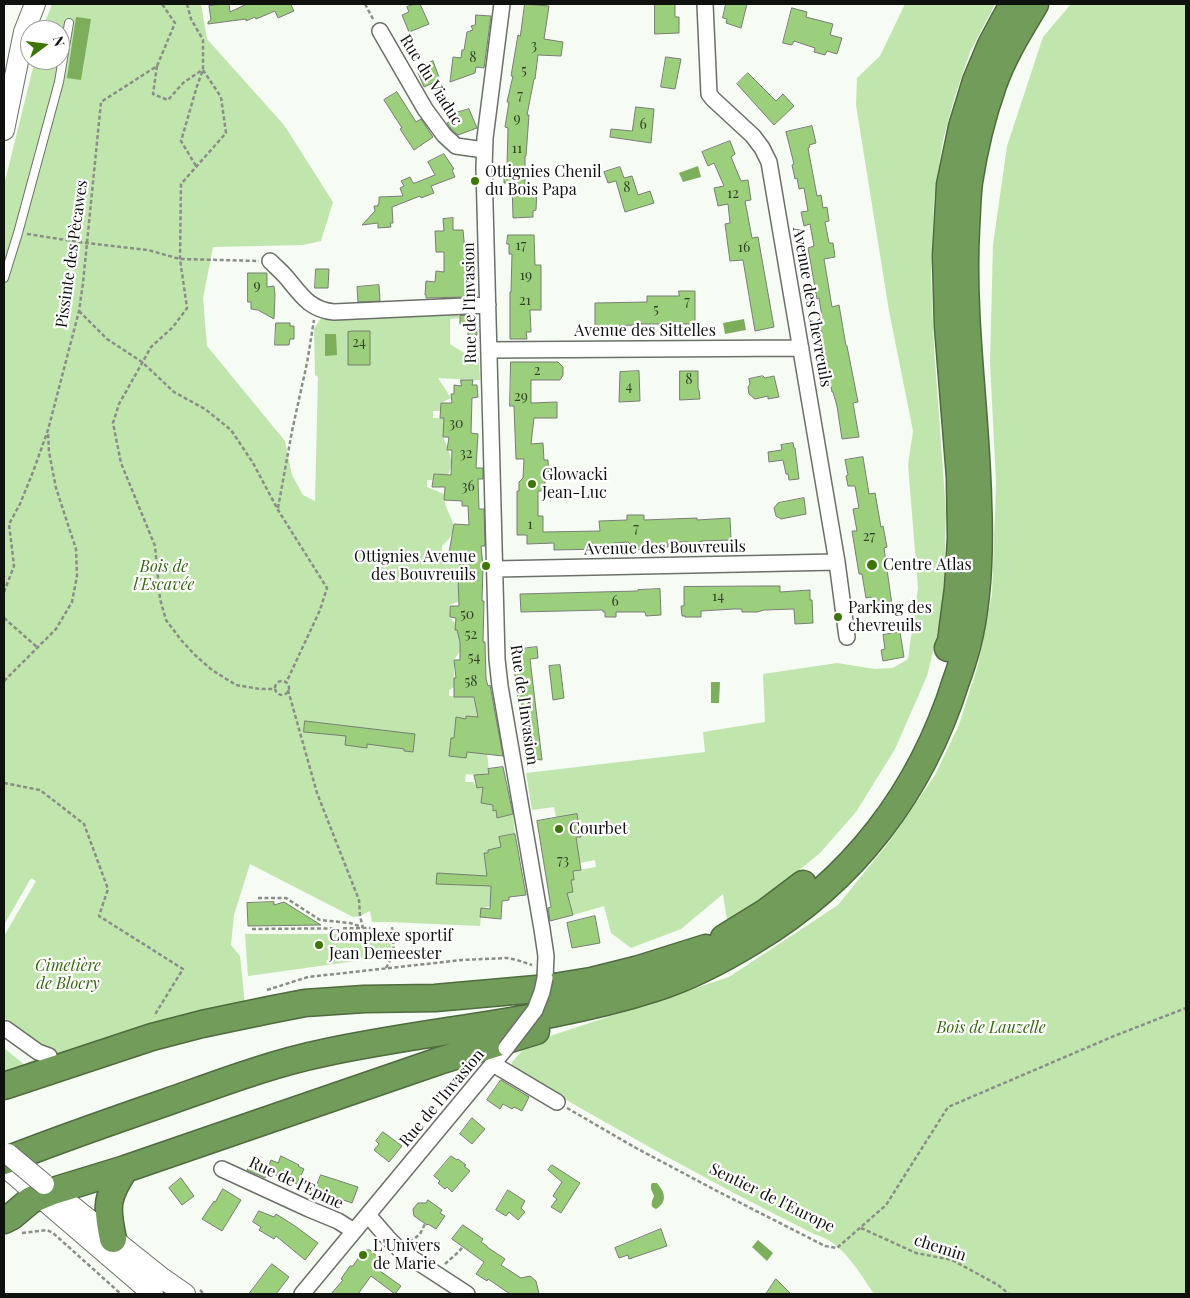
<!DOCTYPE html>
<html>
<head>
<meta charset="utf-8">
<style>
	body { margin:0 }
	#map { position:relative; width:1190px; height:1298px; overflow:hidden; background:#f6fbf3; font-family:"Playfair Display",serif }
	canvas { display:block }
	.frame { position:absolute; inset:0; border:5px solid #0f110e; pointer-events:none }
	.north { position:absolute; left:20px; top:20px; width:50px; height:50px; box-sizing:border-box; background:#fff; border:1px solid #9fa09f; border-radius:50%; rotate:75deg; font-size:14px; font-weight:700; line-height:20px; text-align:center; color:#0f110e }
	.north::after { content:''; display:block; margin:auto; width:18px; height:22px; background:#3e7606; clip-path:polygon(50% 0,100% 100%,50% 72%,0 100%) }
</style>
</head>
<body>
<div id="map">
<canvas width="1190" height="1298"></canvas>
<div class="frame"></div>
<div class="north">N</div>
</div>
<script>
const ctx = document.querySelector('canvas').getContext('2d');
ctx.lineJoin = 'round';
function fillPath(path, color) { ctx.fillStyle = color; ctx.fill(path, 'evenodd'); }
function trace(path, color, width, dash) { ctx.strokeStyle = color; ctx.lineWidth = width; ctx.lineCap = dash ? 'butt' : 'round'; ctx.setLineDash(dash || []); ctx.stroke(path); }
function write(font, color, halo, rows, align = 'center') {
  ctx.font = font + ' "Playfair Display",serif'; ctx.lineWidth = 4.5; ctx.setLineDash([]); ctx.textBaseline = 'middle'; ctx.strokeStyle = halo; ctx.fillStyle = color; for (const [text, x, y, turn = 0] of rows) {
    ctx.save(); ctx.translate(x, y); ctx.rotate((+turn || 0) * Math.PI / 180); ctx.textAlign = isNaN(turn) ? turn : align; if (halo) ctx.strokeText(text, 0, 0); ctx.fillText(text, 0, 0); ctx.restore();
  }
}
fillPath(new Path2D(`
	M52,4H201L207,39L284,125L333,202L321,241L303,245L213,247L203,298L207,346L285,441L292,475L303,495L315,501L318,377L315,375L314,329L321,318L462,310L459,312L460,318L450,319V344L472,358H479L480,380H473L438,378L451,398L441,403L440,411H433V418H452L443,437C446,443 453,460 451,467C450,470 449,472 448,475L434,474L433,480H427V487L444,494C443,516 467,525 442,546V552L452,553L460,563V601L449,605V611L450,612V618L456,624L460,642V651L454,660V687L449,690V696L478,697V717L466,716V719L456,717L485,741L488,761L489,774L476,775L466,774L465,782H474V784L483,787L481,803L487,804L493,802V810H496L497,818L513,814L515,834L500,837L501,847L488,850V853H484L485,860L493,859L489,886H491V893L499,905L482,908L480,926L389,922H372L370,911L360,916L353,917L250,864L234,915L231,945L240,956L245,1005L4,1078V1048L25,1065L28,1062L53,1055L4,1018V936L36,881L31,878L4,925V185L35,60H60V30H42Z
	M905,4H995L970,52L955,96L943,140L934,199L931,273L934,347L946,512L944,591L937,635L927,676L895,749L856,812L820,853L774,891L727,920L723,894L681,929L631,948L611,933L604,906L573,915L571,907H568L565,893L573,892L571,880L574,879L573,871L596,867L595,860L574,864L568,848L578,847L576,837L581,836L577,815L556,818L554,807L532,810L526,773L705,752L703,732L765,722L763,674L837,663L875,669L893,668L908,659L918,588L908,465L913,431L889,311L856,105L857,78L880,56Z
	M1071,4H1186V1294H874C858,1271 843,1242 814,1234C711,1183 611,1126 511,1068L512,1062L529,1043L729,977L838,905L889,842L935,775L959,725L978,665L992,594L996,483L990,361L993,245L1007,146L1043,37Z
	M245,934H390L392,956L248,976Z`), '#c1e6ad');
fillPath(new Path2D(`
	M76,17L91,19L81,80L67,78Z
	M698,166L701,177L683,182L679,173Z
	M744,319L746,330L725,334L723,323Z
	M325,334H336L337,355L325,356Z
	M711,682H720L719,703H711Z
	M652,1183H657C665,1192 668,1202 656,1209C649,1207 652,1201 654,1196L651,1189V1185Z
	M758,1240L773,1253L767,1261L752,1247Z`), '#7cae5c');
const building = new Path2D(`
	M224,4H229L230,12L247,4H293L291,5L294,11L278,18L275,11L256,19L255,17L246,21V19L208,24V22L211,20L209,6Z
	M415,4H420L429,24L409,32L402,15L409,12L407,7Z
	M525,4L549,6L544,39L563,42L561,56L538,55L535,79H534L527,115H529L526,156H525V189L537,188L536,210L533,211V217L513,218L512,183H504V167L507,166L508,128L505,127L509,102H507L513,76H511L518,35L520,36Z
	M655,4H675V17H679V33L655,34Z
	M726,4H747L741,28L726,23L727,19L723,18Z
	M792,8L807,12L806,17L833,24L830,35L842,38L837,54L827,51L825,55L814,52L815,48L794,41L792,45L783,43Z
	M476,15L491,16L484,68L476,67L475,73L450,82L453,57L461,58L462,50H464L467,32L473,30L471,26L475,25Z
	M666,57L681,59L675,89L661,87Z
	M433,61L440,80L424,87L416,68Z
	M748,73L776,101L783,94L794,106L774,125L737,84Z
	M397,92L416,122L421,119L433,137L414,150L400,129L402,128L384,100Z
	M636,107L654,109L651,143L610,137L611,129L632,131Z
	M469,109L477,128L458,135L451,129L447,123L458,118L456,113Z
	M812,126L816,143L809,145L810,147L808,148L817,196L821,195L823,208L827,207L829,221L825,222L829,243H833L835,257L824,259L832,307L839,305L846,346H847L858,402L853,403L859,437L842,439L837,406L833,392H832L821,333L820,323H823L819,298L817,299L808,248L814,246L810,224L804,226L801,212L808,211L804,188L799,189L797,178L795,179L792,165L794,164L786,132Z
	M730,141L735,154L731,157L741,181L748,180L751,200L745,201L752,238L758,237L774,327L755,331L743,260L730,261L725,224L730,223L728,204L718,206L714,188L724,186L714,163L708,166L702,152Z
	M444,154L454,169L452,170L455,177L431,186L434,193L421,198L420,196L392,207L393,223H390L391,227L378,228V223L362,225L375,211L374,206H378V204H379V197L403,196L400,188L404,186L401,181L410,177L413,183H415L435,175L428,162Z
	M620,167L624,178L632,176L638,195L650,191L654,203L625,212L616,181L608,183L604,172Z
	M453,218V230H463L465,251H469V273H467L465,297L426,298V295H425L426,281L435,282L436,271L444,272V252H436L435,231H444L443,219Z
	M508,235H534L535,265H541V310H530L531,332H526L527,339H510V292H511L512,254H509V244H507Z
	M316,269H329L328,288H315Z
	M248,273H267V287L274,286L275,295L274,319L258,310L251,309V302H248Z
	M379,285L380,301L358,302L357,287Z
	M679,291H695V324H638V325L595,326V303L647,302V296H679Z
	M476,315L477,335H468V324H460V316Z
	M276,323H290V326H294V339H290L289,345H275Z
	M353,331H370V365H348V332Z
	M511,362H558L563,367V375L560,380H531V403L557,402V418H534L531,444L543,443L544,460H548L549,480H545V486H542V491H538V516H543V532L600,531L599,521L627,520V515H644V520L697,518V520L730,518L731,540L701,541V544H689V542H668V547L642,548V549L636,550L628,542L614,543V549H601L554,550V543L527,544V535H517V491H519V482L523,478L524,459H516L514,406H510Z
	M639,371L640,401L619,402L620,372Z
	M680,371H698V389L699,390L700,399L680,400Z
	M763,376L765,378L774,376L779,397L768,399V396L755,399L749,394L748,387L750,384L749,379Z
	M461,380H473L472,385H477L478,397L472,398L471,433L478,434L476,468H483V479H478L479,509H484L485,546H481L483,566L482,601H484L483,642H485L486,679L488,686L490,685L503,756L467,752L466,758L449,756L451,738H454L456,717L466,719V716L478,717L474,697H454V678H456L454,660H460V642L457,630H455L456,618L450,617V606H459L458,577L460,576V555L452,554V553H449L454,524L469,525L468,506H462V501L444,500L445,487H432L434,474L451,475L452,450H447L449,437H443L444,418H440L441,403H452L451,394H454V385L461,386Z
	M793,443L794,448H795L799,479L789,480L788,474H786L783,460L769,462L768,452L782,450L781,445Z
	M863,457L869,494L875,493L881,527L883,526L887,547L884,548L892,605L879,607L873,608L871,597L866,598L862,574H859L852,531H857L853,509L859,508L855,486H848L846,476L848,475L845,460Z
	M804,498L806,514L781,519L776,516L774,508L778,503Z
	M755,586H780V592L810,590V600H812L813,623L795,624L794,609L764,610L757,612H742V609H734L701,611V617H685V616H682L681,606H684V587Z
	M660,589L661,615L646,616L645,612H616V617H605V612H603V610L521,612L520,594L638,591V590Z
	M900,632L904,657L883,661L881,650L885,649L883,635Z
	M537,647L538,658L530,659L542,760L525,758L515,675L513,650Z
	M560,665L564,698L553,700L549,666Z
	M305,721L415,734L413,752L404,751V749L367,744V748L345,745L346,736L304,732Z
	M503,767L513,814L497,818L496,810L493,811V805L481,803L483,787L477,788L474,775L489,774L488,769Z
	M577,814L581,837H576L581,870L573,871L574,880H571L573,892L567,893L573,915L550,921L548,908L551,907L537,821Z
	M515,834L526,895L509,897V900L502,901L501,919L480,917L481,908L490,909L491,886L436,884L437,873L487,876L484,853H488V850L501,847L499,837Z
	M274,902V905L284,902L321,925L248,926L247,903Z
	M595,916L600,943L572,948L567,923Z
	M501,1080L529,1097L522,1111L514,1107L512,1109L503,1104L500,1109L487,1100Z
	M472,1118L485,1129L472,1144L460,1134Z
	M383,1132L402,1146L389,1162L374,1150L379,1144L376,1141Z
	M281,1156L299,1165L298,1166L304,1169L297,1184L268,1172L265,1178L247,1170L253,1157L269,1165L271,1160L278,1163Z
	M451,1156L457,1160L458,1159L466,1165L464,1166L470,1171L452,1192L447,1187L445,1189L438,1183L440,1181L434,1176Z
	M552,1165L580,1183L561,1213L551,1207L557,1199L553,1196L562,1182L548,1170Z
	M321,1175L358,1187L352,1203L315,1190Z
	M181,1178L194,1196L182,1205L169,1188Z
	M223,1189L241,1200L222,1231L202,1219L214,1201L215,1202Z
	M508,1190L525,1201L521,1208L525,1212L518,1220L509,1212L506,1216L496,1210Z
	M428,1200L442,1210L440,1213L445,1216L436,1229L428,1224L427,1225L414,1216L413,1209L418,1203H426Z
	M259,1211L274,1217L276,1214L295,1226L318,1243L305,1260L276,1236L274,1239L259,1230L261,1227L253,1222Z
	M463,1225L483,1239L481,1242L487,1246V1247L505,1259L501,1265L521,1278L530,1276L536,1281L539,1294H510L488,1279L487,1281L476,1274L484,1262L452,1239Z
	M661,1229L667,1246L629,1259L628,1255L619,1258L615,1248Z
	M370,1250L379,1258L378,1260L384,1265L380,1271L401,1286L395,1294L371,1276L358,1294H331L343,1280L341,1279L345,1273L350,1266H353L363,1251Z
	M272,1264L289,1277L276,1294H249Z
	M776,1279L791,1294H766Z`);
fillPath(building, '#9bcf7b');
trace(building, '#797d76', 1);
const lane = new Path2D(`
	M4,278L18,233L59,82L69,23`);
const street = new Path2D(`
	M502,4L485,138L484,168L497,659L500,686L542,929L546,956L545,978
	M705,4L709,94L713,99L753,136L762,148L769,162L837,562L847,637
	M380,31L425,109L444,135L456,146L484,150
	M270,261C276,267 282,272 287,278C301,295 310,310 334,312L488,305
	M489,350L801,348
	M495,569L837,562
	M6,1029L38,1052L49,1056
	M493,1064L557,1102
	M222,1169L309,1209L338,1221L354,1231
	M368,1215L387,1237L401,1251L467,1294
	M302,1294L506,1048`);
const secondary = new Path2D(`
	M4,130L24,32L35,4
	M4,1166L153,1294
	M67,1202L162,1278L185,1294`);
const highway = new Path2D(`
	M948,648L951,641L958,588L961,538L960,477L948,326L946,256L950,185L962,127L976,81L991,45L1013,4
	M724,938L766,912L803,884
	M4,1086L152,1037L202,1024L269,1010L305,1003L364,999L435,998L548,988L591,981L639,969L706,948
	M4,1161C57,1140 112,1121 167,1102C218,1084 270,1064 323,1053C433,1029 547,1023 655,988C690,977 722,960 753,941C853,881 921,792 956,681C960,670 964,658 967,646C979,599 980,549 978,501C976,410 961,319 966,228C967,213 967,197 969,182C974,150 982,116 993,85C1003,56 1020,29 1035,4
	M4,1220L12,1216L31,1200L53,1191L125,1169
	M113,1239C106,1207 106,1197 125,1169L439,1061L536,1031`);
trace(lane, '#6b7069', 10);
trace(street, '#6b7069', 18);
trace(secondary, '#6b7069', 22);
trace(highway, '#4f6b3f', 29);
trace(new Path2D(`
	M187,4L191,19L203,40V70L197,86L181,141L196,166
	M365,4L373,19
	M157,66L153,94L168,100L183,83L202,70
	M203,70L221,97L226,133L181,184L180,259L187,308L173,327L151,347L119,404L113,423L121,463L155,546L160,599L166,620L181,640L196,656L212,670L236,685L260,689H275
	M27,234L86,243L148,250L180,259L259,261
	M79,311L107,339L142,362L174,392L205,409L231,430L253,463L278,510L327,588L320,610L286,683
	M278,508L292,431L307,363L314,320
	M4,592L14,566L9,524L20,504L33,472L48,430L79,311L83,283L101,102L157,66L175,23L162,4
	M4,618L38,648
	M4,681L56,629L72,602L77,576L76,549L56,488L49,452L48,432
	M275 688a7 7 0 1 1 14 0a7 7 0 1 1-14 0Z
	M288,690L317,793L359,900L360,916L363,928
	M4,783L40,790L84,824L108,889L99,916L183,969L154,1016
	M258,898H286L320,920L350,923L362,927
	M252,929L376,928
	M386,968L394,953L392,927
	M267,990L308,977L462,960L507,958L517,960L532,965
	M567,1108L636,1148L717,1191L825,1246L837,1248L886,1205L948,1107L1114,1036L1186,1008
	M861,1228L916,1253L952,1260L978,1274L998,1285L1009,1294
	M22,1233L47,1230L53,1233L121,1294
	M410,1242L420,1234L425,1224
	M445,1264C451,1258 459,1253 463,1246
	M200,1290L204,1294`), '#8a8d88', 2.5, [4, 2.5]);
trace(lane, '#fff', 8);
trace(street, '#fff', 15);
trace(secondary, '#fff', 20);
trace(highway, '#729c59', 26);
const streetBridge = new Path2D(`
	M506,1048L535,1010L542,992L545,978`);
const secondaryBridge = new Path2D(`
	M8,1154L44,1184`);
trace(streetBridge, '#6b7069', 18, []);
trace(secondaryBridge, '#6b7069', 22, []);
trace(streetBridge, '#fff', 15);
trace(secondaryBridge, '#fff', 20);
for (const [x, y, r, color] of [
	[475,181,5,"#3e7606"],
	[532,484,5,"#3e7606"],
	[872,565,6,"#3e7606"],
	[486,566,5,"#3e7606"],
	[838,617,5,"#3e7606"],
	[559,829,5,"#3e7606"],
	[319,945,5,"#3e7606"],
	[363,1255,5,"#3e7606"]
]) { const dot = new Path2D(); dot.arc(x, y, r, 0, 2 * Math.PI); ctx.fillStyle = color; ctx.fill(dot); trace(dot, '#fff', 2); }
write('14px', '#324029', null, [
	["3",534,46],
	["8",473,58],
	["5",524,71],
	["7",520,96],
	["9",517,119],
	["6",643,125],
	["11",517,149],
	["8",627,188],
	["12",733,194],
	["17",521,246],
	["16",744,248],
	["19",526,276],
	["9",257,286],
	["21",525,301],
	["7",687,302],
	["5",656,310],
	["24",359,343],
	["2",537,371],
	["8",689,380],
	["4",629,387],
	["29",521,397],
	["30",456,424],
	["32",466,454],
	["36",468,487],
	["1",530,525],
	["7",636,529],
	["27",869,537],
	["14",718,597],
	["6",615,602],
	["50",467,615],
	["52",471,635],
	["54",474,658],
	["58",471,682],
	["73",563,861]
]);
write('16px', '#0f110e', '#fff', [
	["Rue du Viaduc",431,80,58],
	["Pissinte des Pècawes",72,254,-82],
	["Rue de l'Invasion",470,303,-91],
	["Avenue des Chevreuils",812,307,80],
	["Avenue des Sittelles",645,331],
	["Avenue des Bouvreuils",665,548,-1],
	["Rue de l'Invasion",524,705,82],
	["Rue de l'Invasion",442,1098,-50],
	["Rue de l'Epine",296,1183,25],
	["Sentier de l'Europe",772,1198,26],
	["chemin",940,1248,18]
]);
write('16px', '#0f110e', '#fff', [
	["Ottignies Chenil",485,172],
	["du Bois Papa",485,190],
	["Glowacki",542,475],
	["Jean-Luc",542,493],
	["Ottignies Avenue",476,557,"right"],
	["des Bouvreuils",476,575,"right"],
	["Centre Atlas",883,565],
	["Parking des",848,608],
	["chevreuils",848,626],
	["Courbet",569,829],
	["Complexe sportif",329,936],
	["Jean Demeester",329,954],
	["L'Univers",373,1246],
	["de Marie",373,1264]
], 'left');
write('italic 16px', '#38660f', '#fff', [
	["Bois de",164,567],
	["l'Escavée",164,585],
	["Cimetière",68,966],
	["de Blocry",68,984],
	["Bois de Lauzelle",991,1028]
]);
</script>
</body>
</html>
